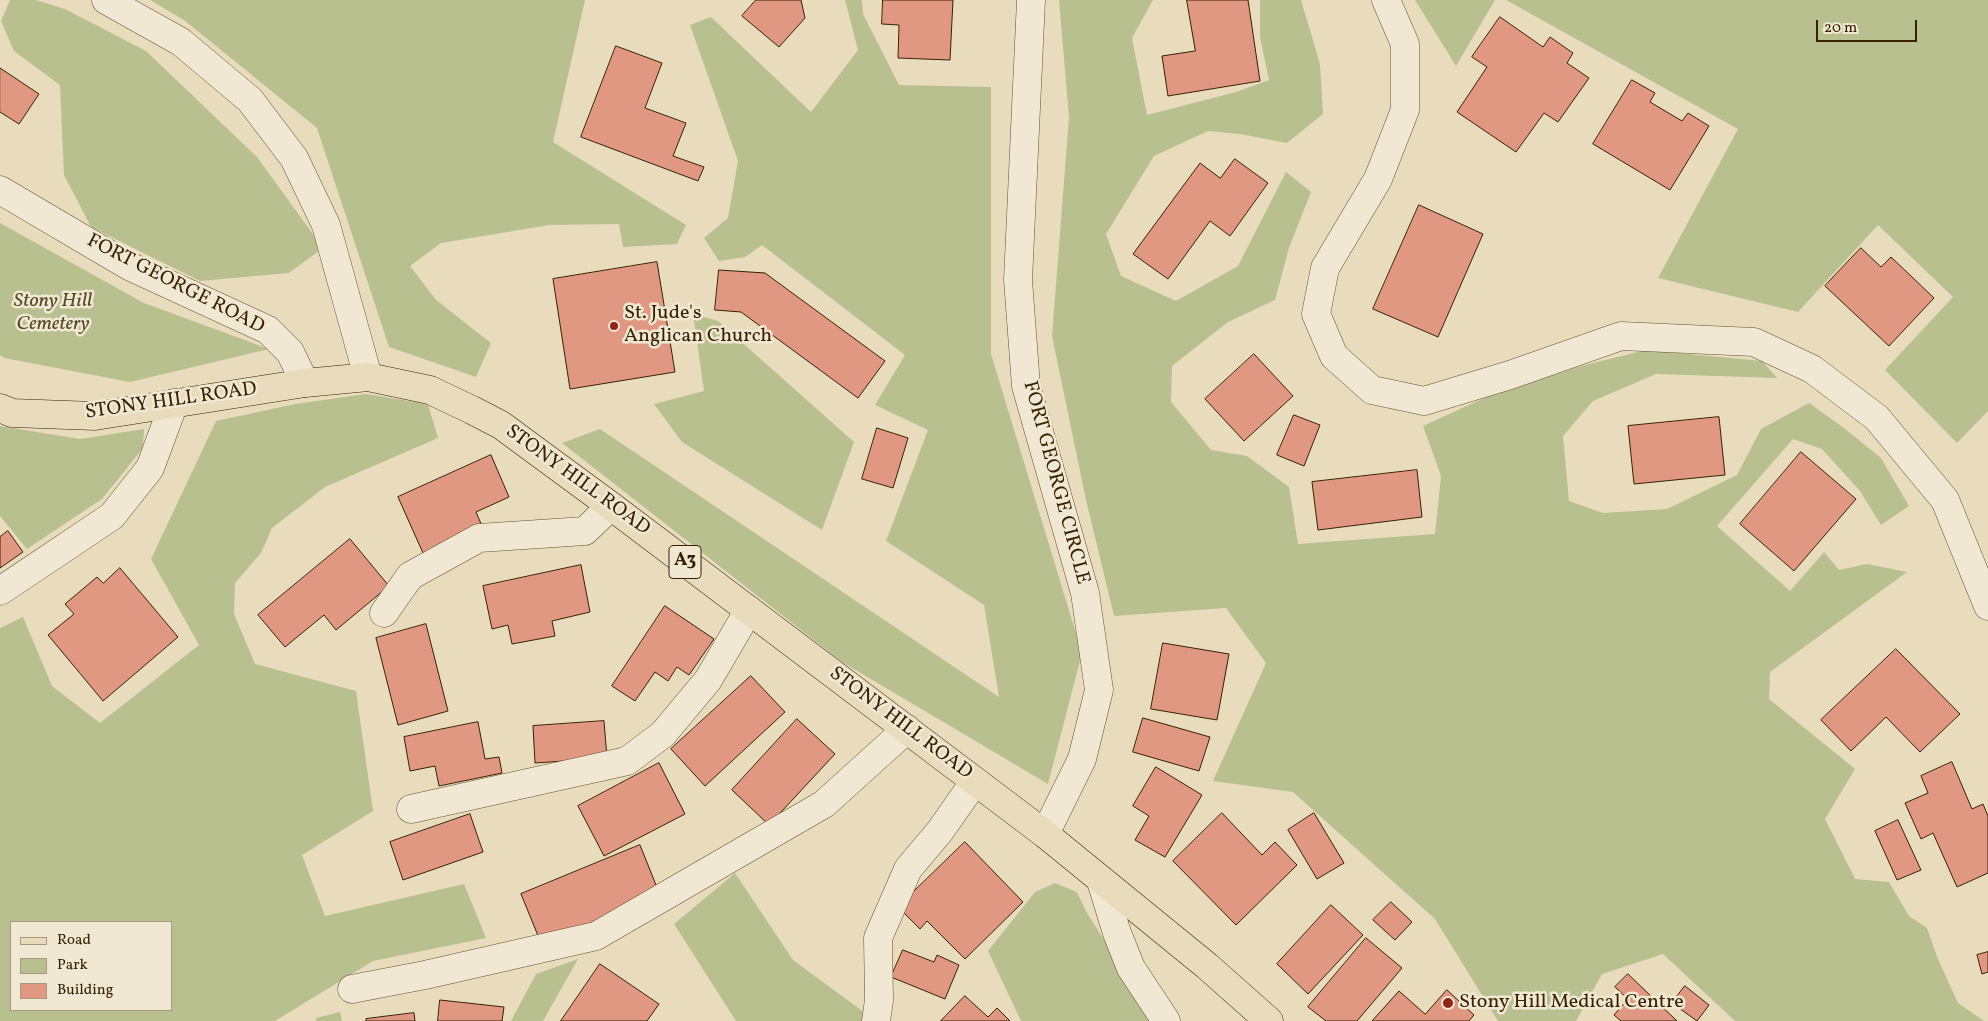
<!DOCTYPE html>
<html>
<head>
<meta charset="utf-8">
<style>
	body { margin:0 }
	#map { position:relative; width:1988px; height:1021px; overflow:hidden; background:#e9dcbd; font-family:Vollkorn,serif }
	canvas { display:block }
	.legend { position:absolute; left:10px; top:921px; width:162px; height:90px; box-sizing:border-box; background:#f1e8d4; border:1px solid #a79880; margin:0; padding:6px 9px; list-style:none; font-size:15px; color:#372101 }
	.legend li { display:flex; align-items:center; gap:10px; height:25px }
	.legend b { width:25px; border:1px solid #a79880 }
	.scale { position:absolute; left:1816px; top:20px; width:101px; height:22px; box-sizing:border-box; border:2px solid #372101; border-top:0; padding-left:6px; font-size:15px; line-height:18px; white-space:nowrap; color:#372101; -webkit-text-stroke:4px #f1e8d4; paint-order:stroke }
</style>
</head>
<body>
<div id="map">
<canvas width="1988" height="1021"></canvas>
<ul class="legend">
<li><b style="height:6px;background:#e9dcbd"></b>Road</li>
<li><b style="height:14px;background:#b8c090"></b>Park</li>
<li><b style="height:14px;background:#e19883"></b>Building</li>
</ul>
<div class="scale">20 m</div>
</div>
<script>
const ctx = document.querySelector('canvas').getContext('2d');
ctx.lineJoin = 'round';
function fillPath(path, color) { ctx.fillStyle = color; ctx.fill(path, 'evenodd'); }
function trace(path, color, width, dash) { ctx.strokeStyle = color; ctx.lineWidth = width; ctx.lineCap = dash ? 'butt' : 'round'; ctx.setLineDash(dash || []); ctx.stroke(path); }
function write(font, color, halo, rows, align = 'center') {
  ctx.font = font + ' Vollkorn,serif'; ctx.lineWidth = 5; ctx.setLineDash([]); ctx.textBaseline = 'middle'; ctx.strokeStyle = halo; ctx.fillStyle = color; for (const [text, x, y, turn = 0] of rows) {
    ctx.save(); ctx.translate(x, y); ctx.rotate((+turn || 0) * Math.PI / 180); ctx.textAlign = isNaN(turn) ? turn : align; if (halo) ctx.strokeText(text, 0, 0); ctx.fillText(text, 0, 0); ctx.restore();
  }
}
fillPath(new Path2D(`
	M10,0H36L65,9L146,51L257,157L323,248L289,273L200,281L91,227L64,175L60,85L14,51L1,21Z
	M150,0H585L553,142L686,225L677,244L623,247L619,224L549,225L441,243L410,266L436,300L491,343L476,377L389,347L317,128L184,20Z
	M845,0H862L863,14L899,85L991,87V354L1082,653L1048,784L842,662L562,443L600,429L999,697L984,605L886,541L928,430L875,405L905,355L762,245L745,257L719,261L704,238L728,218L738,161L690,25L711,17L811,112L858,50Z
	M1059,0H1153L1132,38L1147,115L1236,92L1269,80L1260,37V0H1301L1320,64L1323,114L1287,143L1240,134L1208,131L1154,156L1106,234L1121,276L1176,301L1238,266L1286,172L1311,192L1289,248L1275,300L1228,322L1172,366L1171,402L1211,450L1247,456L1289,487L1298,544L1435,534L1441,476L1423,426L1484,398L1581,366L1646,350L1762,361L1777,378L1656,374L1593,401L1563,436L1569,501L1603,513L1667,509L1737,475L1761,429L1809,403L1844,428L1881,458L1909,506L1881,525L1860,491L1822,449L1793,439L1717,526L1790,591L1824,552L1839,570L1867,564L1907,572L1770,672L1769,699L1855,769L1825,819L1855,879L1889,882L1909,916L1927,928L1938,959L1958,1003L1984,1021H1735L1663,954L1602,974L1576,1021H1498L1435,919L1293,792L1213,781L1266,663L1226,608L1114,616L1086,500L1052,336L1069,117Z
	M1415,0H1495L1456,66Z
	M1506,0H1988V411L1957,443L1885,370L1953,297L1878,225L1798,312L1658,278L1738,129Z
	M0,223L144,303L269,349L130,382L4,358L0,355Z
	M693,314L718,321L854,442L822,530L682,442L654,404L704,391Z
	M366,394L428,404L438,438L325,487L272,528L261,553L235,583L234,614L255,664L356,691L373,811L302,855L325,916L464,884L486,938L373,961L275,1021H0V628L23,617L52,686L100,723L199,645L151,559L216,421L295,404ZM11,922H171V1010H11Z
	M0,426L80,439L144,429L143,448L102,499L27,549L0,516Z
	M735,873L793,960L876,1021H736L674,924Z
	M1055,883L1077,892L1087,913L1155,1021H1021L988,951L1035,892Z
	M578,959L543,1021H511L536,974Z
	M340,1012L342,1021H316V1018Z`), '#b8c090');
const building = new Path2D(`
	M756,0H801L805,18L779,47L742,16Z
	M883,0H953L950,60L898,58L899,25L882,24Z
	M1187,0H1248L1260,81L1168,96L1162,56L1195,51Z
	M1500,17L1543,47L1550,37L1573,53L1567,63L1589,78L1558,122L1544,113L1516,152L1457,112L1487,67L1472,57Z
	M616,46L662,63L645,108L686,123L673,156L704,167L698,181L581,137Z
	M0,68L39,94L19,124L0,112Z
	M1632,80L1655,93L1650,102L1682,121L1688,113L1709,126L1670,190L1593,144Z
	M1235,159L1268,183L1230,236L1210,221L1168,279L1133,254L1200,163L1220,178Z
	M1419,205L1483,234L1438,337L1373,309Z
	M1861,248L1881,267L1891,257L1934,298L1889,346L1825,286Z
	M657,262L675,372L570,389L553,279Z
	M719,270L765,273L885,361L858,398L741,312L715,310Z
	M1254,354L1293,396L1244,441L1205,399Z
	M1294,415L1320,425L1304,466L1277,455Z
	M1719,417L1725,475L1634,484L1628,426Z
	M877,428L908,438L893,488L862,479Z
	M1801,452L1856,499L1794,571L1740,524Z
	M491,455L509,497L476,512L482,526L423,553L398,497Z
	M1417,470L1422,517L1318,530L1312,482Z
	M8,531L23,552L0,568V537Z
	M350,539L389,586L336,630L324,615L285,647L258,615Z
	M581,565L590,612L552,621L555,636L512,644L508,625L492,629L483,586Z
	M120,568L178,637L103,701L48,635L74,614L65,604L97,577L103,583Z
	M665,606L714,639L689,675L677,667L668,681L655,672L635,701L612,686Z
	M426,624L448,711L398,725L376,638Z
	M1163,643L1229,654L1217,720L1151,709Z
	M1896,649L1960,714L1920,752L1886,717L1851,751L1821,720Z
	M751,676L785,712L705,786L671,749Z
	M1143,718L1210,737L1199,771L1133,752Z
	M797,719L835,754L769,825L732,790Z
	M604,721L607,758L535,763L533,726Z
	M478,722L485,759L499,757L502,773L439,786L435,766L410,771L404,737Z
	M1952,762L1972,809L1983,804L1988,816V873L1957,887L1933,833L1921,839L1905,803L1928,793L1921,776Z
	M659,763L685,814L604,856L578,806Z
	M1156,767L1202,795L1165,857L1135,840L1149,816L1133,806Z
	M1222,813L1262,855L1275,842L1297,865L1236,925L1173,861Z
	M1314,813L1344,863L1317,879L1288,830Z
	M470,814L483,852L403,880L390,842Z
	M1898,820L1921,870L1897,880L1875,831Z
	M965,842L1023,902L965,959L927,921L920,929L898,907Z
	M640,845L660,895L541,943L521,894Z
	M1391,902L1412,922L1395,940L1373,920Z
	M1331,905L1363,935L1308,994L1277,964Z
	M1366,938L1402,968L1357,1021H1326L1308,1007Z
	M903,950L934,962L937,955L959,965L945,999L891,977Z
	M1988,952V972L1982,974L1977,955Z
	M600,964L659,1004L647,1021H561Z
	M1628,974L1677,1021H1621L1614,1015L1628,999L1615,987Z
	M1685,986L1709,1005L1697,1021L1672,1003Z
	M1447,990L1474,1015L1469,1021H1372L1399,991L1425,1014Z
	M965,996L988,1017L997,1008L1010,1021H941Z
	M440,1000L504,1007L502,1021H438Z
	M414,1013L415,1021H366V1019Z`);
fillPath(building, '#e19883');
trace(building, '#372101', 1);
const minor = new Path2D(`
	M106,0L181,42L250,100L294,158L326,225L368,377
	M1031,0L1018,280L1026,386L1085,593L1099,690L1082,759L1045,834
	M1386,0L1405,44V110L1378,179L1325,268L1316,314L1334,356L1372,390L1424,401L1510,375L1621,336L1754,342L1812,369L1877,418L1945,500L1988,606
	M0,190L129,266L268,330L290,352L305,383
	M0,591L112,516L150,468L174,403
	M384,613L410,576L479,538L585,531L611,506
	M411,809L627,761L663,734L708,680L749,610
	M1101,881L1117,933L1131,968L1166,1021
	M352,989L425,975L596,936L824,804L907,729
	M876,1021L879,1000L878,938L908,869L940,831L975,781`);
const primary = new Path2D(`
	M0,408L12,413L95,416L305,383L368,377L430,390L472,410L501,425L611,506L1045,834L1207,966L1269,1021`);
trace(minor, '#645030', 29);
trace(primary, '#372101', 29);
trace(minor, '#f1e8d4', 28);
trace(primary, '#e9dcbd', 28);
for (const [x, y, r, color] of [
	[614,326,5,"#8f2418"],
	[1448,1003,6,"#8f2418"]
]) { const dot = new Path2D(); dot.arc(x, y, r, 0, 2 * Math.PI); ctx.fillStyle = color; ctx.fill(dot); trace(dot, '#f1e8d4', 2); }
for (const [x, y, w] of [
	[685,562,32]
]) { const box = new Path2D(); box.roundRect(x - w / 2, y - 16.5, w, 33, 4); ctx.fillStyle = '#f1e8d4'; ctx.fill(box); trace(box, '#372101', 1); }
write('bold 19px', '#372101', null, [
	["A3",685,562]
]);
write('20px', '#372101', '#f1e8d4', [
	["FORT GEORGE ROAD",175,285,27],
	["STONY HILL ROAD",171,402,-8],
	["STONY HILL ROAD",577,481,36],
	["FORT GEORGE CIRCLE",1055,483,75],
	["STONY HILL ROAD",900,724,37]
]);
write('italic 20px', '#574925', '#f1e8d4', [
	["Stony Hill",53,302],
	["Cemetery",53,325]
]);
write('20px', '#372101', '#f1e8d4', [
	["St. Jude's",624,314],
	["Anglican Church",624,337],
	["Stony Hill Medical Centre",1459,1003]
], 'left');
</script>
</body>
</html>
